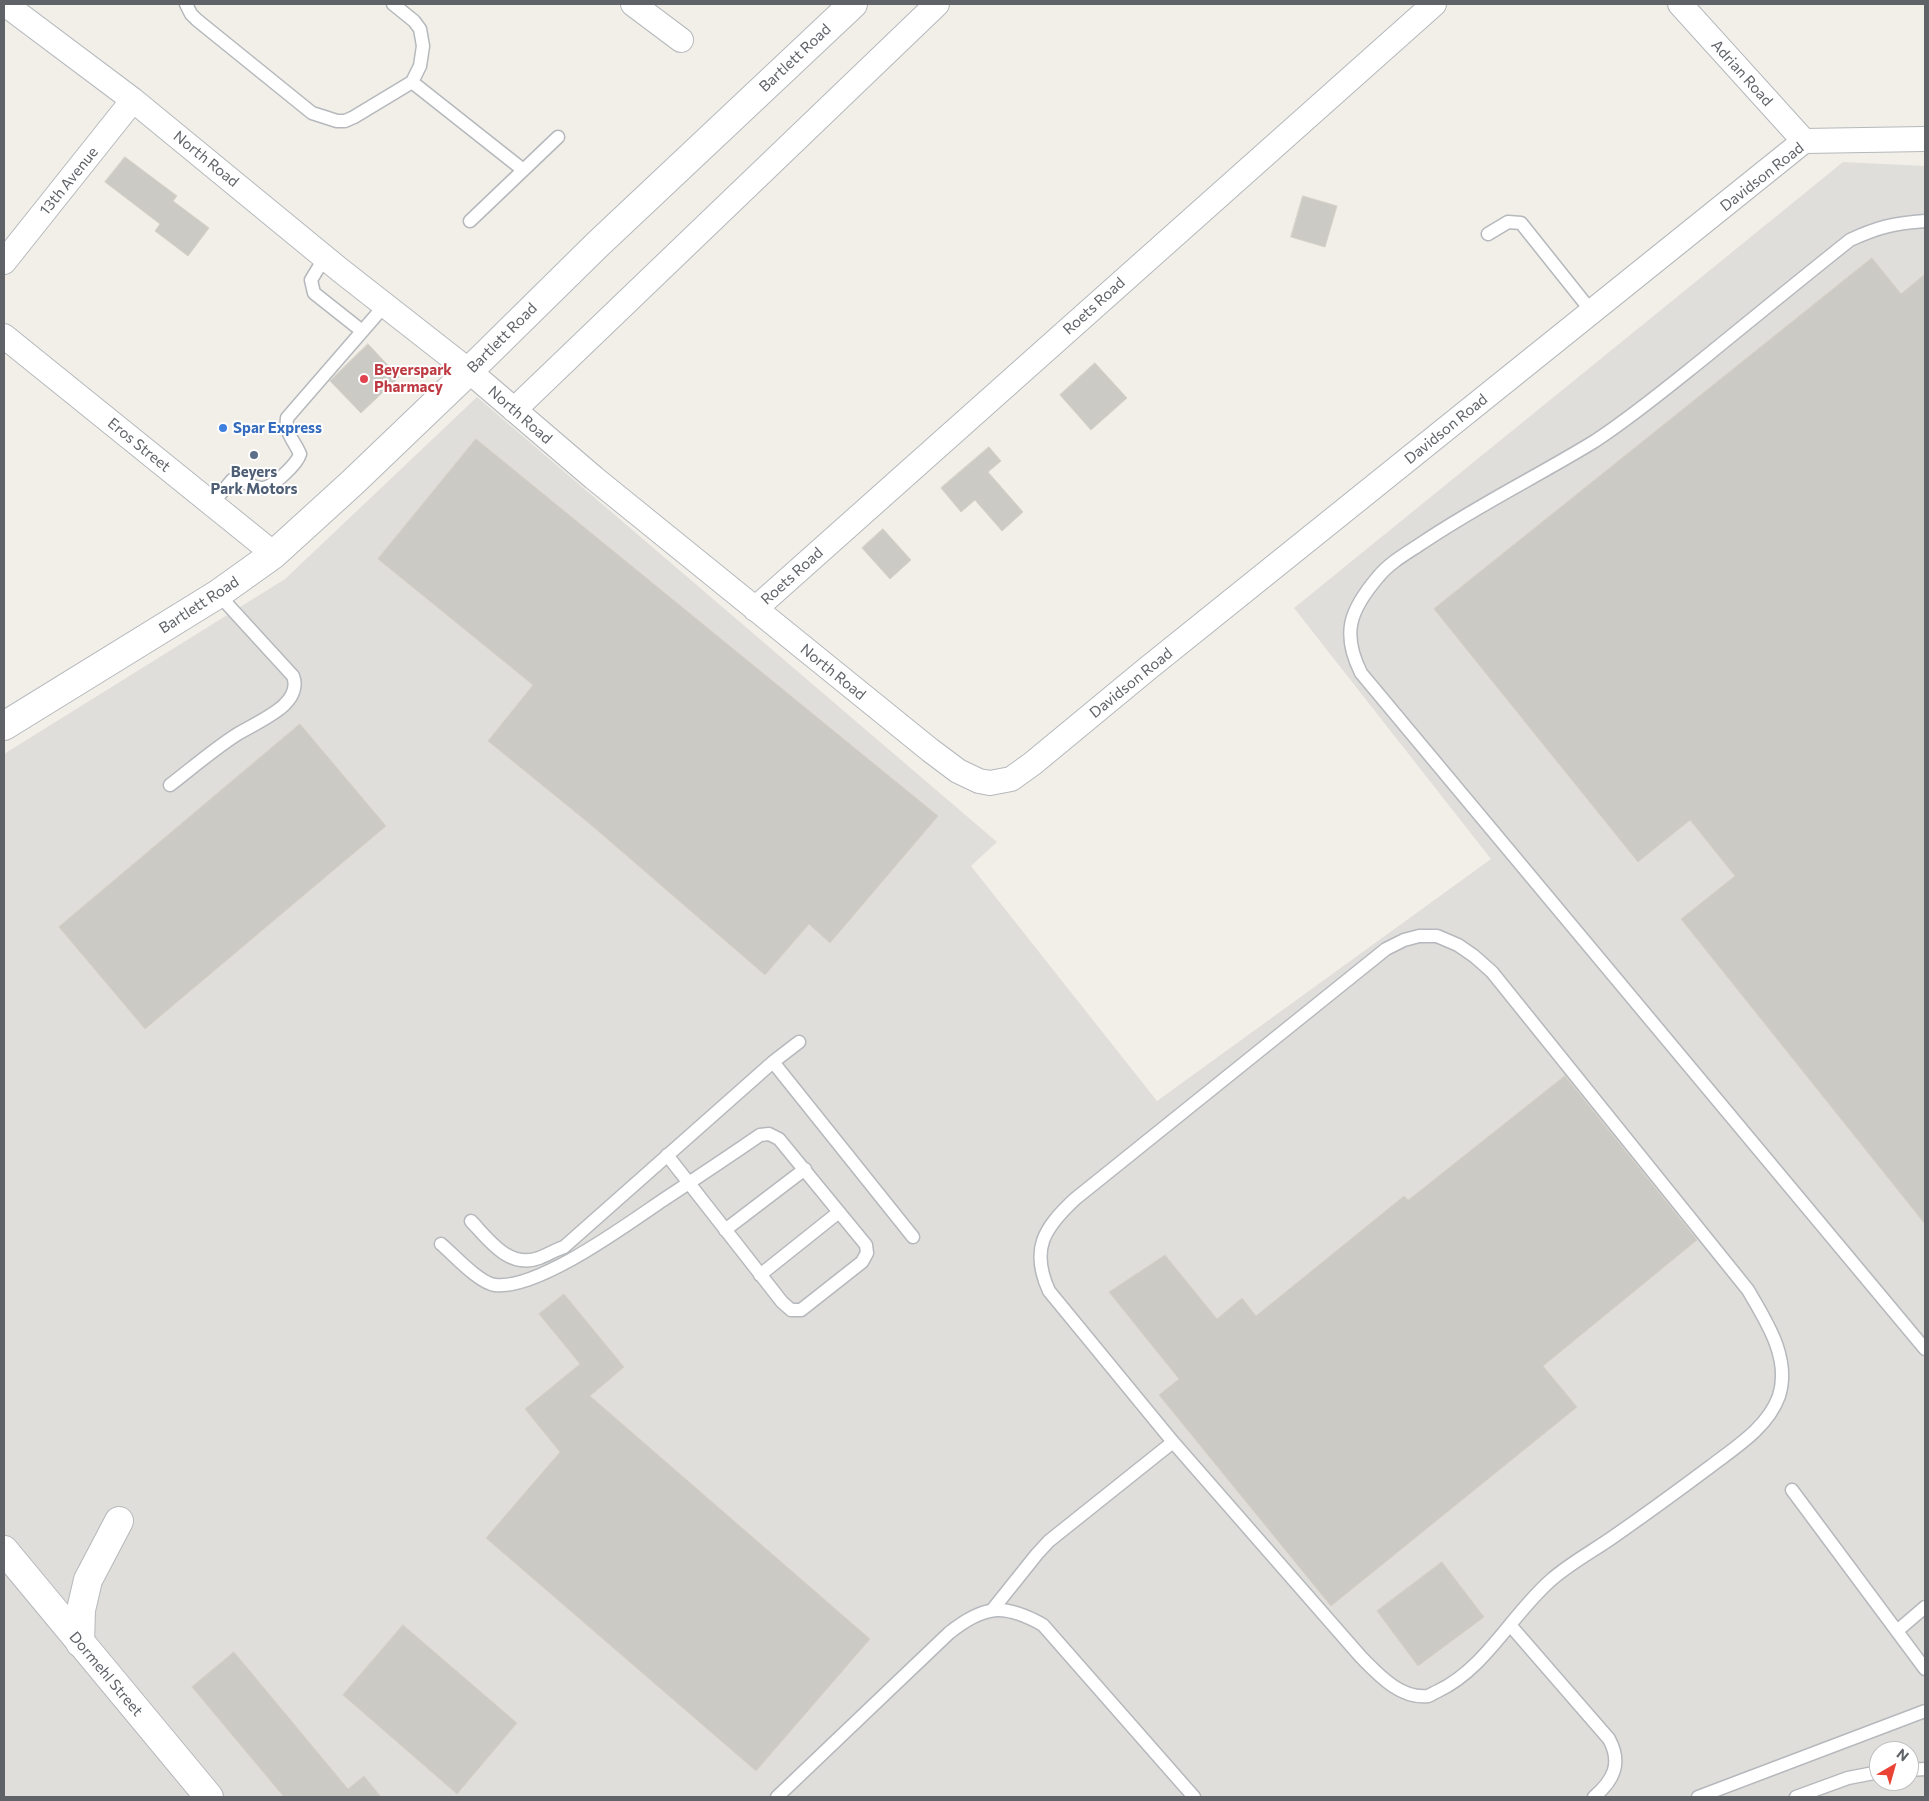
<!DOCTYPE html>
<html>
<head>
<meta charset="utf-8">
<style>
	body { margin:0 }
	#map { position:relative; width:1929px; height:1801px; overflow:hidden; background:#f1efe8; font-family:Commissioner,sans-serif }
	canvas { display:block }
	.frame { position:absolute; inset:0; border:5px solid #5f6368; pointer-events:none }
	.north { position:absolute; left:1869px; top:1741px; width:50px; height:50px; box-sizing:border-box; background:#fff; border:1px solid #bfc1c3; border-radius:50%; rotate:38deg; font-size:14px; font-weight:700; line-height:20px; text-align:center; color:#5f6368 }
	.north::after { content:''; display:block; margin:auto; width:18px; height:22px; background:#ea4335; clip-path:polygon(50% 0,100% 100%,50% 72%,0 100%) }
</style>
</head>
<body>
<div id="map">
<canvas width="1929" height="1801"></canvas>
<div class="frame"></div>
<div class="north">N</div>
</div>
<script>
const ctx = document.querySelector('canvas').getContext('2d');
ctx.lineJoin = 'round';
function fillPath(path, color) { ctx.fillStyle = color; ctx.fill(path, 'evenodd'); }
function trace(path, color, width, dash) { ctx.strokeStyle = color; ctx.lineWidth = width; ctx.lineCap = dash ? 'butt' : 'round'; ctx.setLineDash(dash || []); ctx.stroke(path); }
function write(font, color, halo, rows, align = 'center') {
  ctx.font = font + ' Commissioner,sans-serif'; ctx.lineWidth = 4; ctx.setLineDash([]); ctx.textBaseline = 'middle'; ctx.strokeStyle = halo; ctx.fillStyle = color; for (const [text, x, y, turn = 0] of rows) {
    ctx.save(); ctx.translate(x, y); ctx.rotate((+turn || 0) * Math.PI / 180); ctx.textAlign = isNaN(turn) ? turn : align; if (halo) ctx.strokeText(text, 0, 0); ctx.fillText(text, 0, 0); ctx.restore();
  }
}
fillPath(new Path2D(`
	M1843,162L1925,166V1797H4V754L285,579L477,397L997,842L971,866L1157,1101L1491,859L1294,608ZM1879,1751H1909V1781H1879Z`), '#e0deda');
const building = new Path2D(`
	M125,157L177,196L173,201L209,228L188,256L155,231L160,224L105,182Z
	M1303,196L1337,206L1325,247L1291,237Z
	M1872,258L1901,294L1925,274V1224L1681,919L1735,876L1690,820L1638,862L1434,609Z
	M368,344L399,377L361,413L330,381Z
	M1095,363L1127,398L1091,430L1060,395Z
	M476,439L938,816L830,943L809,924L765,975L590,824L488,741L533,685L378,559Z
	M989,447L1001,461L988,472L1023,512L1002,531L975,500L961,512L941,488Z
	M883,529L911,560L890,579L862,548Z
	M300,724L386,826L145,1029L59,927Z
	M1565,1076L1697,1240L1543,1366L1577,1407L1331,1606L1159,1395L1179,1379L1109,1292L1165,1255L1217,1319L1242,1298L1256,1316L1404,1196L1408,1200Z
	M564,1294L624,1367L590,1396L870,1639L756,1771L486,1538L560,1452L525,1409L580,1364L539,1314Z
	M1442,1562L1484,1617L1418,1666L1377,1611Z
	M403,1625L517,1723L457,1794L343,1695Z
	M234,1652L348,1789L364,1776L381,1797H284L192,1687Z`);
fillPath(building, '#cccac5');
trace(building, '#d6d1c6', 1);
const service = new Path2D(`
	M186,4L191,14L197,20L312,113L337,121H345L354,117L412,82L420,66L423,46L420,29L414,21L393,4
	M412,82L522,169
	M470,221L558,137
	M1925,221C1895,223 1878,227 1850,240C1801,279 1752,319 1703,359C1668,387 1633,416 1595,441C1538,476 1478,505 1422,543C1407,553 1389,563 1378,577C1350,610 1341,633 1361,673L1925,1349
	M1488,234L1508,222L1521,223L1592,312
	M325,257L311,280L314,293L362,331
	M212,504L232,480L237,478C244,481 255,489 263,488C273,487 297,464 300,454C294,440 285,434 287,418L385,305
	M170,785C192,768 213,750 236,735C249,727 275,715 285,704C293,696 297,686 293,676L218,594
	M1419,936H1437L1458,945L1474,956L1492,972L1748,1290C1766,1321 1791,1358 1779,1396C1768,1427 1736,1447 1711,1466C1679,1490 1646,1514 1613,1537C1593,1551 1569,1564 1551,1580C1512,1614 1485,1669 1438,1691C1435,1692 1431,1695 1428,1696C1400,1699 1379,1675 1361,1657L1173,1442L1049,1291C1030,1249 1044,1228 1075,1199L1386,949L1404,940Z
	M799,1042L773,1062L913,1237
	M471,1221C489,1240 509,1269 539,1258C547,1255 555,1250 564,1247L773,1062
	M725,1230L805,1169
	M441,1244C454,1255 479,1283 495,1285C538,1290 626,1225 663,1200C695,1179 728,1157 760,1135L769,1134L779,1139L866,1245L867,1253L862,1262L801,1310H791L782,1302L667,1155
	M760,1275L839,1212
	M1792,1490L1925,1669
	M993,1609L1037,1554L1049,1541L1173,1442
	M1510,1625L1609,1739C1622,1763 1614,1780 1594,1797
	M1897,1631L1925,1607
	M1909,1770L1925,1769
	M777,1797L949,1633C984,1605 1004,1603 1043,1625L1194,1797
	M1698,1797L1925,1711
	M1796,1797L1848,1778L1879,1772`);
const minor = new Path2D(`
	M5,4L133,100L340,270L469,371L594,478L930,750L958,771L979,781L990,783L1011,779L1032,764L1147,669L1804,141L1925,139
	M633,4L681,40
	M1680,4L1804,141
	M4,262L133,100
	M4,336L274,554
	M514,410L937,4
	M755,609L1434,4`);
const tertiary = new Path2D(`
	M4,726L218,594L274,554L352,483L469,371L597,245L853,4
	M4,1550L209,1797
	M80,1643L81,1610L88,1580L119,1521`);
trace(service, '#b5b8bc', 15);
trace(minor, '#b5b8bc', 26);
trace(tertiary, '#b5b8bc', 30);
trace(service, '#fff', 12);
trace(minor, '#fff', 24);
trace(tertiary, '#fff', 28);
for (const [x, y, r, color] of [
	[364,379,5,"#e0444e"],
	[223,428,5,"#3f7fe0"],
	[254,455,5,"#5c6f8a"]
]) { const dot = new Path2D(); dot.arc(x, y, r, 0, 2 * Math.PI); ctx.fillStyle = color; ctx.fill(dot); trace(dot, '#fff', 2); }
write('15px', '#5f6368', '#fff', [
	["Bartlett Road",795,58,-43],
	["Adrian Road",1742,73,48],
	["North Road",206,159,39],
	["Davidson Road",1762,177,-38],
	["13th Avenue",69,181,-51],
	["Roets Road",1094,306,-42],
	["Bartlett Road",502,338,-45],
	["North Road",520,415,41],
	["Davidson Road",1446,429,-39],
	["Eros Street",139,445,39],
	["Roets Road",792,576,-42],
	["Bartlett Road",199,605,-33],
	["North Road",833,672,39],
	["Davidson Road",1131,683,-39],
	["Dormehl Street",106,1674,50]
]);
write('bold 15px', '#be3a42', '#fff', [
	["Beyerspark",374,370],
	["Pharmacy",374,387]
], 'left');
write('bold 15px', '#366cbe', '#fff', [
	["Spar Express",233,428]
], 'left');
write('bold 15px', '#4e5e75', '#fff', [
	["Beyers",254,472],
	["Park Motors",254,489]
]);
</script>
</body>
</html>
